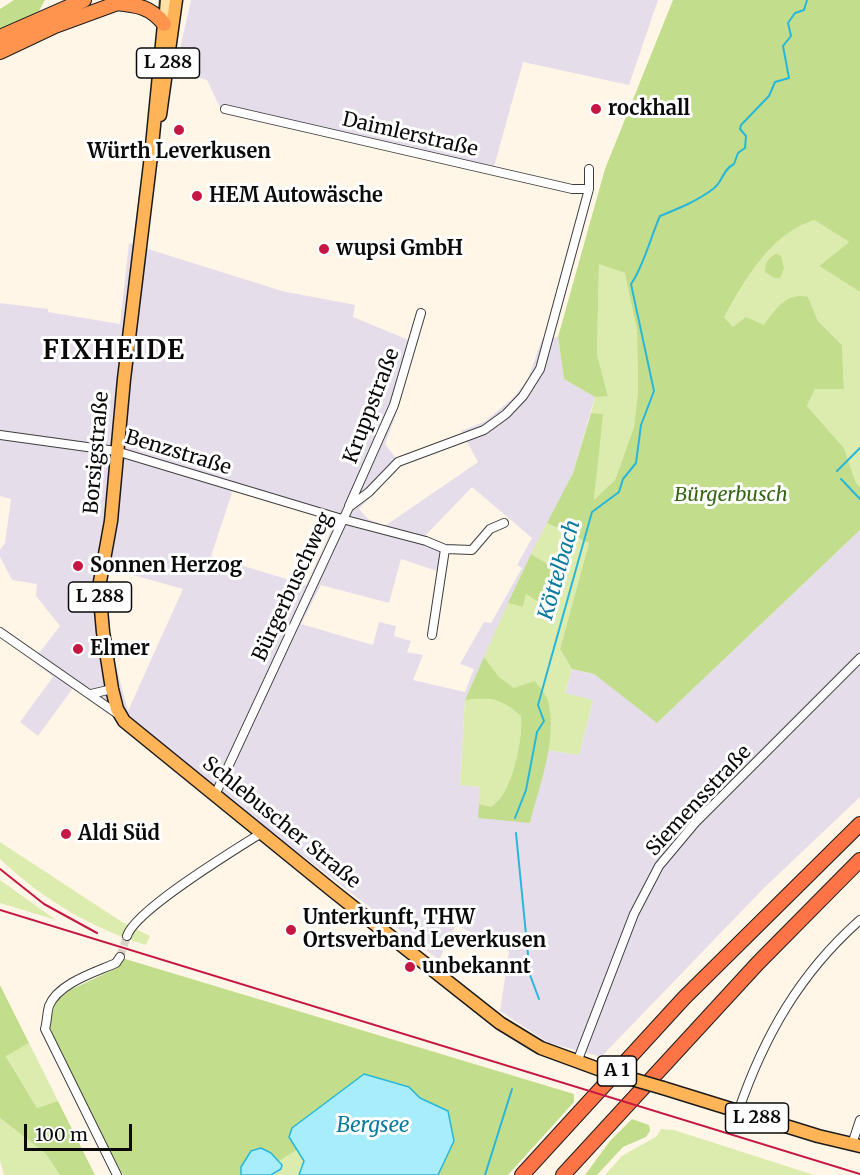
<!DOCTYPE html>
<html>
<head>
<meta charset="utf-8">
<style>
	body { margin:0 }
	#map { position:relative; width:860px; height:1175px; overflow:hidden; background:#fff6e8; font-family:Merriweather,serif }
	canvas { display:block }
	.scale { position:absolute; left:24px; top:1124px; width:108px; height:27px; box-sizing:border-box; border:3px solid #0a0a0a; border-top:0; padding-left:8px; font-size:18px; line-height:21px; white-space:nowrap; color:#0a0a0a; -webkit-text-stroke:4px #fff; paint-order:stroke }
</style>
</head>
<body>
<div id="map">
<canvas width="860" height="1175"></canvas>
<div class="scale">100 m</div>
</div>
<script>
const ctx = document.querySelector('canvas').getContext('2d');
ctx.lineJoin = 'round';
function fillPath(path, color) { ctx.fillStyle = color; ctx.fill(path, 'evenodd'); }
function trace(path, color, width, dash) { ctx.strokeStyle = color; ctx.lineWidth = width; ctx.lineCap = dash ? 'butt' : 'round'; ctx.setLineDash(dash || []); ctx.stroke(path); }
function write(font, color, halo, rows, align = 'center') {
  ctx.font = font + ' Merriweather,serif'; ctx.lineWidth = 6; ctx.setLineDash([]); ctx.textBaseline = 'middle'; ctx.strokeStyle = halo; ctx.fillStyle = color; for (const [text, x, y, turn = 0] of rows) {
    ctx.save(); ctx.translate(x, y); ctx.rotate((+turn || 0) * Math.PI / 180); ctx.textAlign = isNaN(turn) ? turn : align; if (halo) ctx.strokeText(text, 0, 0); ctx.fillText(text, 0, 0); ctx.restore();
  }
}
fillPath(new Path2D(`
	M191,0H658L629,85L523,62L492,174L223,114L207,80L175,71Z
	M129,243L282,291L355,305L353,317L416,343L397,412L385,444L401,465L359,509L368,519L385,526L478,462L461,431L484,422L513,398L528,379L542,339L558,337L564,379L595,397L573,473L524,569L465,700L460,785L480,787L530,823L547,750L579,755L593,700L565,694L572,669L594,674L658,722L860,530V797L764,888L601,1057L549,1043L500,1011L509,951L456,925L439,960L224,796L73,688L38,736L20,722L53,677L33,661L60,626L36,596L37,584L12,580L0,557V550L5,543L11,499L0,496V303L48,309V312L120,324ZM472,487L532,538L517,565L522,568L491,623L484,622L460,664L474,669L465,692L413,680L423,655L407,652L411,641L394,636L396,626L379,622L373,645L301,624L321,585L389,603L401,559L437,571L442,542L424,537ZM233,490L320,514L327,519L331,531L306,585L211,556ZM108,568L183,589L128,711L110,643Z`), '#e6ddeb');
fillPath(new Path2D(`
	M814,220L849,242L819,266L860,292V487L856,483L844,448L807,406L815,389L844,388L842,345L818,321L808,297L764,325L733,327L724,317C748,278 768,235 814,220Z
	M599,263L626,273L637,330L638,392L634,427L615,480L594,501L602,414L591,413L595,397L608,395L597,354Z
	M547,523L589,543L560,649L572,669L565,693L593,700L579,755L547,750L550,722L499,677L484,657L508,603L523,607L526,593L537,601L554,603L551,566L531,554Z
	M483,698L506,703L521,716C523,741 512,793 491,807L479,804L480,787L460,785L465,700Z
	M0,842L122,922L150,936L146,945C91,928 42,899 0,859Z
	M0,880L56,920L0,903Z
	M29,1043L58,1101L37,1108L6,1055Z
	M0,1118L46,1154L60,1175H4L0,1160Z
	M661,1129L674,1130L814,1175H605L622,1156L657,1136Z
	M297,1150L304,1161L300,1175H271L281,1169L279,1161Z`), '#dbecae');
fillPath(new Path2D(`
	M14,0H45L39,11L0,29V9Z
	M673,0H860V292L819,266L849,242L814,220C769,235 747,278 724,317L733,327L746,317L764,325C776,309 786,292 808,297L818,321L842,345L844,389H815L807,406L844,448L856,483L860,487V530L657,723L594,674L572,669L560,649L589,543L547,523L573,473L591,413L603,414L594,500L615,480L634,427L638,392L637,330L625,273L599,264L597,354L608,396L595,397L564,379L558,337L605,169Z
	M776,254L781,256L784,268L780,278H774L765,272C765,263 768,258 776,254Z
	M531,554L551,566L556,585L554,604L537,601L526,594L523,607L508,603Z
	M484,657L499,677L514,688L535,681C539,687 546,694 548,701C558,739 539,786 530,823L478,818L479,804L491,807C512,794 523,740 521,716C502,699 490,697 465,700Z
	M122,958L574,1094V1102L508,1175H438L454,1141L447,1111L420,1098L409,1087L364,1074L292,1128L289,1137L297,1150L279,1161L271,1153L241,1167V1175H123L72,1077L49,1025L56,1001L70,990L119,967Z
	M0,985L29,1043L6,1056L37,1108L58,1101L95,1175H60L46,1154L0,1118Z
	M632,1119L649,1125L650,1131L646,1137L623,1147L597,1175H585L610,1141Z`), '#c2de8c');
const water = new Path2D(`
	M364,1074L409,1087L420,1098L448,1111L454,1141L438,1175H299L304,1161L289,1137L292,1128Z
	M261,1148L271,1153L282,1165L281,1169L271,1175H241V1167L251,1151Z`);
fillPath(water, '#a7edfc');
trace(water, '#28b7d9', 1.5);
trace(new Path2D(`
	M837,471L860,448
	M841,479L860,499
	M515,818L526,790L537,732L544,721L538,705L592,512L619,492L623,479L636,463L641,425L654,391L631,284C643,268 651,236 660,216C680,208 697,201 713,189C723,182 722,170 734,164L738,153L745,148L746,136L740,129L741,125L769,96L775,82L789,78L783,46L791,36L788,23L795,13L804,10L807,0
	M516,833L530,975L539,999
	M485,1175L512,1089`), '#28b7d9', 2);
trace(new Path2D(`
	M120,957L127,936`), '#dad3c7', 8, [8, 4]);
const minor = new Path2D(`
	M225,109L572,189H589
	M0,435L116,451L342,519L426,541L445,549L432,635
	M349,506L394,405L421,313
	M445,549L472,550L490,529L504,523
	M0,632L119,715
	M91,694L112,689
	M215,795L349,507L369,492L398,462L484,430L506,414L523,396L540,369L589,189V169
	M127,936C135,910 236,849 263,832
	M577,1062L634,914L659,866L695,823L860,658
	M738,1112C764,1036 800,973 860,920
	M852,1144L860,1120
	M117,1175L45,1029C47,1022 47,1013 49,1006C58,983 96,972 116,963L120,957`);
const secondary = new Path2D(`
	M164,24L166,0`);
const primary = new Path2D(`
	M164,24L151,156L124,379L111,521L99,587L103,632L112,689L117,709L124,721L333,891L500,1023L541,1048L601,1070
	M160,115L176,0
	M663,1088L818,1136L860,1146`);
const trunk = new Path2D(`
	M116,3C137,5 151,7 164,24
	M0,37L84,0
	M0,52L55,26L126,0`);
const motorway = new Path2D(`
	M522,1175L684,998L860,824
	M563,1175L758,963L860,860`);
trace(minor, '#3d3d3d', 10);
trace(secondary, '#2c2c2c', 14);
trace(primary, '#1b1b1b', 15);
trace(trunk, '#1b1b1b', 16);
trace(motorway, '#1b1b1b', 16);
trace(minor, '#fff', 8);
trace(secondary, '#ffe2a3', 10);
trace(primary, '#ffb458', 12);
trace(trunk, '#ff944f', 14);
trace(motorway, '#ff7446', 14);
trace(new Path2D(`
	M0,869L44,904L97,933
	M0,910L860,1174`), '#c51743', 2);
const primaryBridge = new Path2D(`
	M601,1070L663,1088`);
trace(primaryBridge, '#1b1b1b', 15, []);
trace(primaryBridge, '#ffb458', 12);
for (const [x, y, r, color] of [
	[596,109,6,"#c51743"],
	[179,130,6,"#c51743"],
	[197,196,6,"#c51743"],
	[324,249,6,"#c51743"],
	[78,566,6,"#c51743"],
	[78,649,6,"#c51743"],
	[66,834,6,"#c51743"],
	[291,930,6,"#c51743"],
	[410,967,6,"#c51743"]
]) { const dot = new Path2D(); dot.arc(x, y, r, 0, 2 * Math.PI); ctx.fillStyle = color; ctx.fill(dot); trace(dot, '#fff', 2); }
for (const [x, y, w] of [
	[168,63,63],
	[100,597,63],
	[617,1071,39],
	[757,1118,63]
]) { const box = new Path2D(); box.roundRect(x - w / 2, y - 15, w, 30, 4.5); ctx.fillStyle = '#fff'; ctx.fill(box); trace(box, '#0a0a0a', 1.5); }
write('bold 18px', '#0a0a0a', null, [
	["L 288",168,63],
	["L 288",100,597],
	["A 1",617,1071],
	["L 288",757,1118]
]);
write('bold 20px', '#0a0a0a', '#fff', [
	["rockhall",608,109],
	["Würth Leverkusen",179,152,"center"],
	["HEM Autowäsche",209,196],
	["wupsi GmbH",336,249],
	["Sonnen Herzog",90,566],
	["Elmer",90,649],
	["Aldi Süd",78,834],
	["Unterkunft, THW",303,918],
	["Ortsverband Leverkusen",303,941],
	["unbekannt",422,967]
], 'left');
write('20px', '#0a0a0a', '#fff', [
	["Daimlerstraße",410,135,13],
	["Kruppstraße",372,406,-69],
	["Borsigstraße",97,453,-85],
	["Benzstraße",178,453,17],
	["Bürgerbuschweg",293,587,-65],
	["Siemensstraße",699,801,-47],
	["Schlebuscher Straße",281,823,39]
]);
write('italic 20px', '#376616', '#fff', [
	["Bürgerbusch",731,495]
]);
write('italic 21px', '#0a7b9e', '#fff', [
	["Köttelbach",560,570,-74],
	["Bergsee",373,1126]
]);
ctx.letterSpacing = '1.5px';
write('bold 26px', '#0a0a0a', '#fff', [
	["FIXHEIDE",114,352]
]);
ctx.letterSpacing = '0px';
</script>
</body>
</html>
